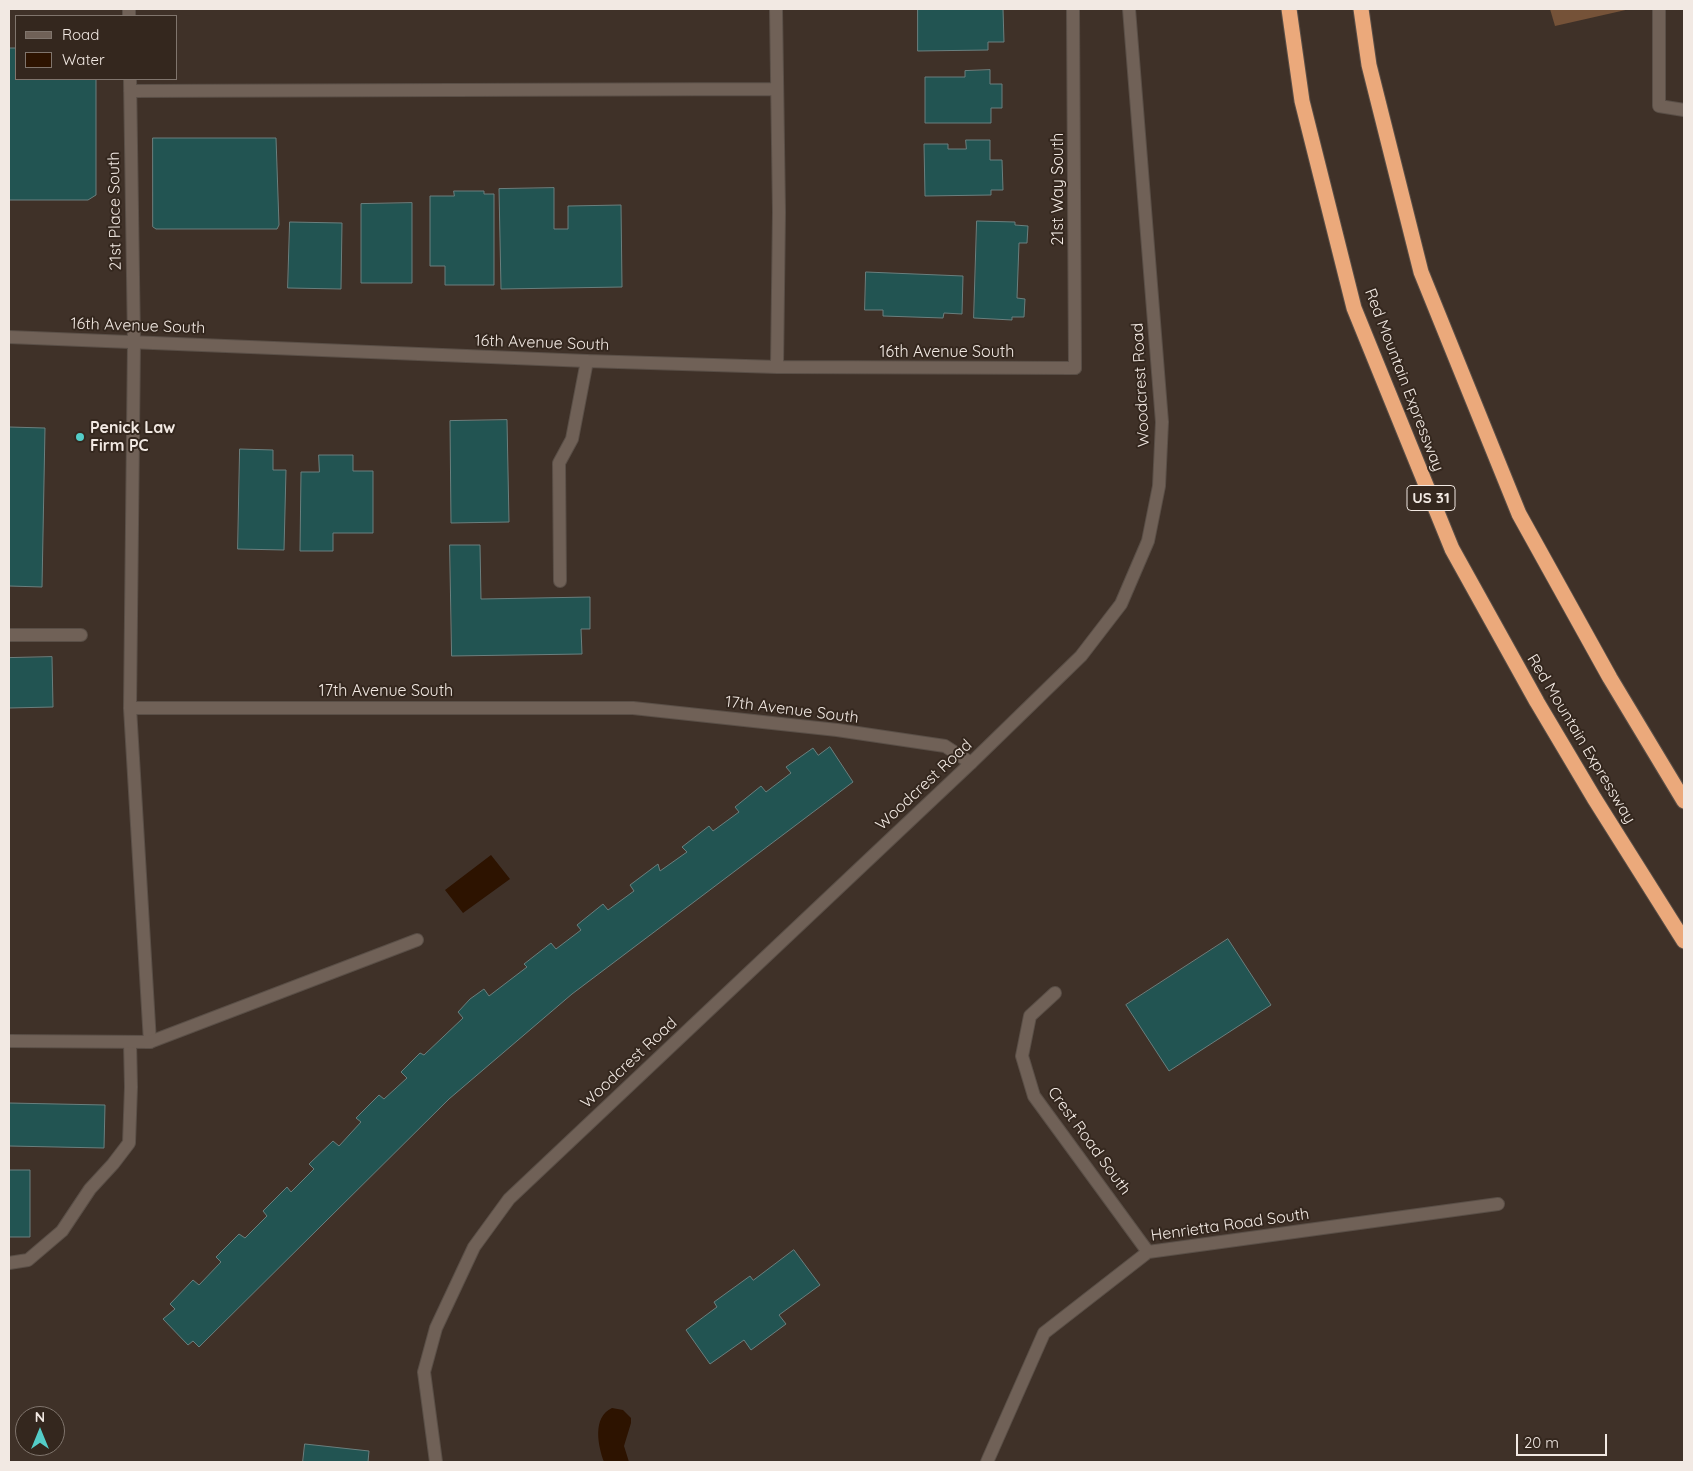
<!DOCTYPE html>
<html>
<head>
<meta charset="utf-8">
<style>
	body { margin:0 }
	#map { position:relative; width:1693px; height:1471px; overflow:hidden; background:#3f3128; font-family:Quicksand,sans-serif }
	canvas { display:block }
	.frame { position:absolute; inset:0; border:10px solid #f2e9e3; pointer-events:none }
	.legend { position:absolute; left:15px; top:15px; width:162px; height:65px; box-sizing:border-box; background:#34271e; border:1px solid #80756d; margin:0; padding:6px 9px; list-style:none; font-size:15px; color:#f2e9e3 }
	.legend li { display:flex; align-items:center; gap:10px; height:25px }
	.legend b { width:25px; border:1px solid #80756d }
	.north { position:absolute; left:15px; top:1406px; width:50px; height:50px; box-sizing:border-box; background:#34271e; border:1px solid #80756d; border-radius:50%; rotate:0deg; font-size:14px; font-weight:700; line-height:20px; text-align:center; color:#f2e9e3 }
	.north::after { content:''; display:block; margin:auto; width:18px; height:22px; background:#54cdc8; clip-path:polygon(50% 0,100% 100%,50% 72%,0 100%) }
	.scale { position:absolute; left:1516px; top:1434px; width:91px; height:22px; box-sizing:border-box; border:2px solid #f2e9e3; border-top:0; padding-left:6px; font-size:15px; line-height:18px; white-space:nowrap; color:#f2e9e3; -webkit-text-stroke:4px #34271e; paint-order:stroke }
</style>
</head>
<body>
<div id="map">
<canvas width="1693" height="1471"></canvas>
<div class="frame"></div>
<ul class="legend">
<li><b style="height:6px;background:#706157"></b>Road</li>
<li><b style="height:14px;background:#2d1300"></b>Water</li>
</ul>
<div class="north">N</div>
<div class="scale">20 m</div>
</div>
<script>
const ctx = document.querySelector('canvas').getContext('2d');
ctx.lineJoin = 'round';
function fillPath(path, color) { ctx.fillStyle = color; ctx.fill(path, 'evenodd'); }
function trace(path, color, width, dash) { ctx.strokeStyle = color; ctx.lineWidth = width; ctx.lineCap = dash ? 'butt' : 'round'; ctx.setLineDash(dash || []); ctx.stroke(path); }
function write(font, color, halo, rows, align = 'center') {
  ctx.font = font + ' Quicksand,sans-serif'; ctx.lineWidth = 4; ctx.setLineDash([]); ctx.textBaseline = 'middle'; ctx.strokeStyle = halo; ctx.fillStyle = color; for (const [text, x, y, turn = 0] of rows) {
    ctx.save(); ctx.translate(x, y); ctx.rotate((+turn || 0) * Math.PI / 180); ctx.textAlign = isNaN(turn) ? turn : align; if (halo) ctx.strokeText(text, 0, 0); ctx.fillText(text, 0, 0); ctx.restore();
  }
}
fillPath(new Path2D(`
	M1550,9H1630L1555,26Z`), '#755238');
fillPath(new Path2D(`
	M491,855L510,879L463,913L445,890Z
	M612,1408L623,1410L631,1418V1423L624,1446L629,1462H604C598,1446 592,1417 612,1408Z`), '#2d1300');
const building = new Path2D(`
	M918,9H1003L1004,42H988V50L918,51Z
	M9,48H16V79H96V195L88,200H9Z
	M990,70V84H1002V108H991V123H925V77H965V71Z
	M153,138H276L279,225L277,229H156L153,227Z
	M966,140H990V160H1002L1003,190H991V195L925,196L924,144H948V149H966Z
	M554,188V229H568V206L621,205L622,287L501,289L499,189Z
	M454,191H484V194H494V285H445V266H430V196H454Z
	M412,203V283H361V204Z
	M977,221L1015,222V225L1028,226L1027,243H1019L1017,298L1025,299L1024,317H1012V320L974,318Z
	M290,222L342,223L341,289L288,288Z
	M866,272L963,276L962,314L944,313L943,318L883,316V310H865Z
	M507,420L509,522L451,523L450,421Z
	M9,427L45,428L42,587L9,586Z
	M240,449L273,450V470H286L284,550L238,549Z
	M319,455H353V471H373V533H333V551H300L301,472H319Z
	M450,545H480L481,599L590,597V629H581L582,654L452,656Z
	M52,657L53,707L9,708V658Z
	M830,747L853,782L572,994L449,1099L199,1347L193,1341L188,1345L163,1319L175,1309L170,1304L193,1280L199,1285L221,1262L216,1257L239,1234L245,1238L267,1216L263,1211L287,1187L291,1192L314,1169L309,1164L333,1141L339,1146L361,1122L356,1118L379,1095L384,1099L407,1078L401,1072L420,1053L424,1055L463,1018L458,1012L470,999L484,989L489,996L527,967L524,964L551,943L556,949L581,930L577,925L603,904L608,910L634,891L630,885L658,864L660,871L687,852L682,847L709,826L713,831L739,812L735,807L761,786L766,792L791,773L786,767L813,748L818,755Z
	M1228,939L1271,1005L1169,1071L1126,1005Z
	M9,1103L105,1105L104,1148L9,1146Z
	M9,1170H30V1237H9Z
	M794,1250L820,1285L779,1315L786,1324L751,1350L744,1340L710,1364L686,1330L717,1307L714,1302L750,1276L753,1280Z
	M305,1444L369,1451L368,1462H303Z`);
fillPath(building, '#225452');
trace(building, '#6a7f7e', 1);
const lane = new Path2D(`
	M129,9V16
	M776,9L779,212L777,367
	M130,79L134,342L130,708L150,1042
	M130,91L777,89
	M9,337L587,361L777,367L1075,368
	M560,581L559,463L572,439L587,361
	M9,635H81
	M130,708H633L837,730L945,746L971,763
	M9,1263L28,1260L62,1231L90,1189L113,1164L129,1143L131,1087L130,1042`);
const street = new Path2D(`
	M1073,9L1075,368
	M1659,9V106L1684,110
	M1055,993L1030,1016L1022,1056L1034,1096L1148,1252
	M9,1041L150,1042L417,940
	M436,1462L424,1372L436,1328L474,1247L509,1199L971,763L1081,656L1121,604L1148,541L1159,486L1162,422L1129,9
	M987,1462L1044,1333L1148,1252L1498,1204`);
const highway = new Path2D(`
	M1289,9L1302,101L1354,308L1452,549L1537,702L1594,798L1684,941
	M1361,9L1369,65L1421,272L1519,514L1610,678L1684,801`);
trace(lane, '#5a4f47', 14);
trace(street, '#5a4f47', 14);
trace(highway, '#5a4f47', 17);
trace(lane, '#706157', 12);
trace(street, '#706157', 12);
trace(highway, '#eba97b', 15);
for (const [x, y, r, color] of [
	[80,437,5,"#54cdc8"]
]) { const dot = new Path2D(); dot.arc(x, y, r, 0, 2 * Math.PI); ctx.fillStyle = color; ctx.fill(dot); trace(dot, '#34271e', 2); }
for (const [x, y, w] of [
	[1431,498,48]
]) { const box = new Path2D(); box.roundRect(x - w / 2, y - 12.5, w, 25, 4); ctx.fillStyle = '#34271e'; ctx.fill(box); trace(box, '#f2e9e3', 1); }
write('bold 15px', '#f2e9e3', null, [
	["US 31",1431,498]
]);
write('16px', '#f2e9e3', '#34271e', [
	["21st Way South",1058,189,-90],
	["21st Place South",115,211,-91],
	["16th Avenue South",138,326,2],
	["16th Avenue South",542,343,2],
	["16th Avenue South",947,352],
	["Red Mountain Expressway",1404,380,69],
	["Woodcrest Road",1141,385,-93],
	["17th Avenue South",386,691],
	["17th Avenue South",792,710,7],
	["Red Mountain Expressway",1581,739,59],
	["Woodcrest Road",924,785,-43],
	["Woodcrest Road",629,1063,-43],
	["Crest Road South",1089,1141,54],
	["Henrietta Road South",1230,1225,-8]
]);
write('bold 16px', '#f2e9e3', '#34271e', [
	["Penick Law",90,428],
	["Firm PC",90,446]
], 'left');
</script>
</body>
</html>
